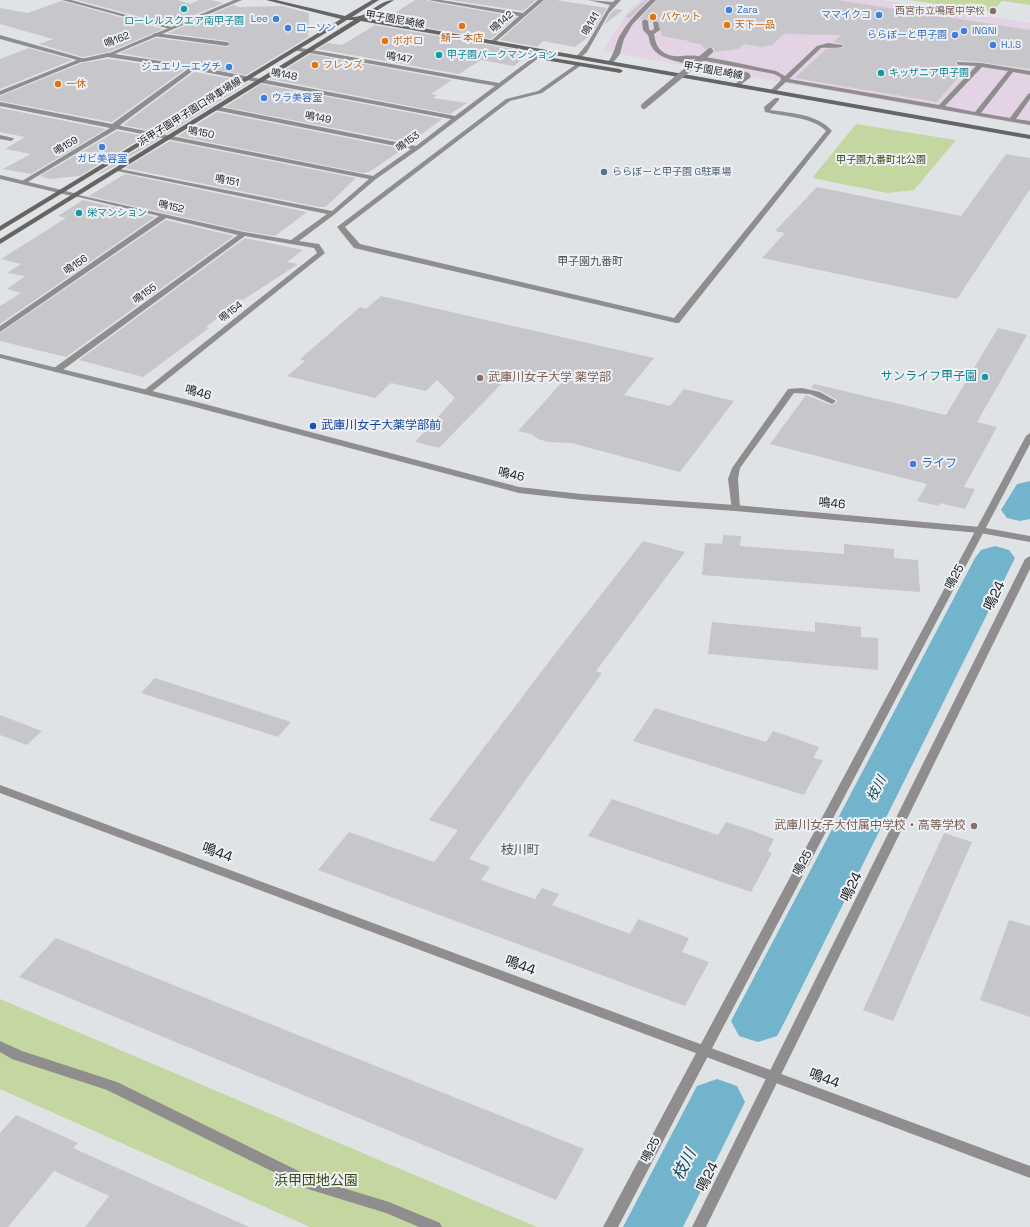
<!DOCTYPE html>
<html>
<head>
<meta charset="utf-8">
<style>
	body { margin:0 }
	canvas { display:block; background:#e0e3e6 }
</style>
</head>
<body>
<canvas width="1030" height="1227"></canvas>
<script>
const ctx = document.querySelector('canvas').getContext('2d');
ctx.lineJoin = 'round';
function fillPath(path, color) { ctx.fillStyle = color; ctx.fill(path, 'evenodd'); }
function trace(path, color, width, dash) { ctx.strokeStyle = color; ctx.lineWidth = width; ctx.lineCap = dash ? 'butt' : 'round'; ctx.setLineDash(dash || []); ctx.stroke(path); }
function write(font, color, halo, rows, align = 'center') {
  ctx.font = font + ' "Space Grotesk","Noto Sans JP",sans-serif'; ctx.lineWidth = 4; ctx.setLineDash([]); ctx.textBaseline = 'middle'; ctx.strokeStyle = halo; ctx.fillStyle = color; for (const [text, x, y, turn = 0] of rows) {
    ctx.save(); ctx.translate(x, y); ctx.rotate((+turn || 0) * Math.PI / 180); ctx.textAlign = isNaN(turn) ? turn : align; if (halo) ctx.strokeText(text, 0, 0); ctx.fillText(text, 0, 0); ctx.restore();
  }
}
fillPath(new Path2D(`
	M640,0H881L1030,23V126L603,51L629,10Z`), '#e3d3e4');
fillPath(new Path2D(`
	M908,0H1030V5L1002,1L992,12Z
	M856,124L956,140L914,190L888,193L812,178Z
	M0,999L537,1227H310L0,1089Z`), '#c4d7a1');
fillPath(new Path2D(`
	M1030,481V519L1020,521L1007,518L1001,510L1017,484Z
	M995,546L1009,550L1015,558L785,1021L777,1036L758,1042L739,1036L731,1021L975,558L981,550Z
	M717,1079L737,1086L745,1102L683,1227H623L697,1086Z`), '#71b4cb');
fillPath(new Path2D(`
	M77,0H178L190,4L199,0H211L223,3L171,25Z
	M415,0H427L428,1L516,17L491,39L384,20Z
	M451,0H536L523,11Z
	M545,0H556L607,8L591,35L575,47L543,41L537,47L500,40Z
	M645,0H648L630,18L625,17Z
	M657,0H837L1030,30V69L981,62L957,60L956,62V65L967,67L937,102L795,78L826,49L844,47L843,44L834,42L841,35L784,34L772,45L760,47L744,44L738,49L714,52V48L711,47L705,49L700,44L688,42L689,41L662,36L658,21L653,20L652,22H650L646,18L639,20Z
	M61,1H62L163,29L109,52L83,57L39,44L53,39L0,24V8L28,13Z
	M233,5L239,7L282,6L309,13L308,37L246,75L120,53L156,38L228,47L231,44L227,41L168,33Z
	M615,9L623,10L604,25L610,14Z
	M375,25L530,52L514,66L481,60L459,74L318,49L328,43L342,45Z
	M29,48L72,60L0,89V59Z
	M310,54L452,80L431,94L438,95L433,98L467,103L450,114L270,79Z
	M108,59L184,70L112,122L0,101V96L82,63Z
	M194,72L238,80L154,131L123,125Z
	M248,82H250L167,134L164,133Z
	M261,84L442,119L410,143L225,107Z
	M0,108L106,129L31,174L3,169L31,154L5,149L25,137L0,132Z
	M217,112L403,149L369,172L363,173L178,136Z
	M117,131L145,136L80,176L49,179L40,176Z
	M156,138L159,139L103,173L97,174Z
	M170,141L356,178L331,202L325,207H319L125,168Z
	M1006,154L1030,158V189L957,299L762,258L785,233L775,231L817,187L961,216Z
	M125,174L307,212L275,236L244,231L89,196Z
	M83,200L155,217L0,324V306L21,293L7,289L25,276L7,273L21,264L1,259L66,218L58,216Z
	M166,220L234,236L66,357L0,341V333Z
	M245,238L303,250L287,262L298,264L243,300L241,299L206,327L209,328L143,377L79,360Z
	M381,296L654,358L624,395L670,406L684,389L734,401L680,472L571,443L548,442L538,439L531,434L518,431L563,381L515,370L439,448L415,442L455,398L437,380L426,391L391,383L375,398L287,376L305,361L300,359L360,307L366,309Z
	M998,328L1027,335L977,422L997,427L964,487L975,489L965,509L940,503L939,506L917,501L927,484L770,444L806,395L831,405L837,402V400L821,391L811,388L814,384L946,415Z
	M723,535L741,536L740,546L844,554V544L894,549V558L918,560L920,592L702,575L705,543L722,544Z
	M643,541L685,552L596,671L602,673L469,859L490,867L481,880L489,883L535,899L542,888L559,894L552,905L630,934L638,919L689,938L682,952L709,962L685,1006L318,870L349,832L434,862L458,830L429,820L554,655Z
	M712,622L815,632V622L861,627V637L878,638V670L708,654Z
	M155,678L291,722L278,737L141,693Z
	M655,708L766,742L773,731L791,737L819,747L813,758L823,760L804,795L633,741Z
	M0,715L42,731L27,745L0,735Z
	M612,799L718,835L726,822L745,828L774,839L768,851L772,853L751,892L588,836Z
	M944,833L972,842L893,1021L863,1010Z
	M1009,920L1030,926V1017L980,1000Z
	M56,938L298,1035L584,1149L556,1200L19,977Z
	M16,1115L78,1143L73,1148L249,1227H85L109,1196L54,1171L8,1227H0V1133Z`), '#c7c6ca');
fillPath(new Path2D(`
	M650,0H656L632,25L624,39L620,54L612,64H608L607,63C615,53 614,48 619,37C627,23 638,11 650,0Z
	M645,19L648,21L649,29L651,31L654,29L653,21L658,22L660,30L654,34C655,41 657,48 663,52C676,60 684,54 697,56C723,59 750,66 776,71L785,76L817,46L828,43L842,45L843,46C838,49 828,47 821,48L789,79L939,105L976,66L959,65L957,64V62L981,63L1030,71V75L1013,72L981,113L1010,118L1028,94L1030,93V99L1016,119L1030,121V125L786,82L774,93H770V91L781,80L780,77L774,74L695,59L685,60V62L683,63C672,60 657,57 652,47C647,38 652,38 643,30L642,21ZM982,67L1008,71L975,112L945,106Z
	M578,63L583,64L542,93L510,101L345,227L360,244L674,318L826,131C811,116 784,117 765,112L764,107L775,98H779V100L770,110C790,113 818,114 832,131L831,132L679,323H676L354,248L337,227L506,99L538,91Z
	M734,68L749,73L751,77L739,86H735V84L745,76L732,71L731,70Z
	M0,135L13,138L14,139L11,141L0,139Z
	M802,388L820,392L836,401L832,404L810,394L794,393L740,468L738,479L740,508L735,511L732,510L728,479L732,468L788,389Z`), '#8f8d8d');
fillPath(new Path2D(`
	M0,1041L22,1051L117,1082L317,1180L389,1202L440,1223L442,1227H419L386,1213L308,1189L107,1090L12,1059L0,1052Z`), '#8f8d8d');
fillPath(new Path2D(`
	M62,0H71L175,28L170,29Z
	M428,0H441L523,13L538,0H544L493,44L490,42L491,41L519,16Z
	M588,0L613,2L615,0H621L609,13L587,52L579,59L576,57L587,44L610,5Z
	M155,33L227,42L230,44L227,46L153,36L152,35Z
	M295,47L499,83L535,56L540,57L419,149L376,179L335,214L299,241L319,244L325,253L149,394H143L142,392L317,253L314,248L245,236L60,372H54L53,370L54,368L238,235L166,218L0,332V326L159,216L74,196V194L244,232L291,240L327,214L117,171L114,169L115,168L332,211L369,179L117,129L26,183H22V181L110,128L0,106V102L112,124L188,69L108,57L83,62L81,61V59L108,53L193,66L455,116L495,86L293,50L292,49ZM194,70L451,119L416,146L215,106L212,108L215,110L411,149L373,176L121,126L120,125Z
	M1030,433V444L618,1227H603L1026,436Z
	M1030,556V569L706,1227H692L1025,559Z`), '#8f8d8d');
fillPath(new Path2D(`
	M234,0H242L110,56L105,55Z
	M0,35L85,59L86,60L0,95V91L77,60L0,39Z
	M0,175L78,194L79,195L76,197L0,179Z
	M0,354L197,402L519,487L581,494L735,505L980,527L1030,536V542L980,533L735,511L581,500L519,493L191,406L0,358Z
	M0,785L1030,1166V1178L0,793Z`), '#8f8d8d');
fillPath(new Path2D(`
	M266,0H276L345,16L372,0H379L352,17C368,18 378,0 394,0L365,18L1030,135V139L361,21L0,244V239L354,20H347L0,231V226L341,19Z
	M541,56L620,69L623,71L620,73L539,59V57Z`), '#676464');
trace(new Path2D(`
	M644,106L710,51`), '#8f8d8d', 6);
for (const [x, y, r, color] of [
	[184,9,4,"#0f9aa8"],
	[729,10,4,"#3f7fe0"],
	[993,11,4,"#8d6e63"],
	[879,15,4,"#3f7fe0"],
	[653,17,4,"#e8710a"],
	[276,19,4,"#3f7fe0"],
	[727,25,4,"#e8710a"],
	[462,26,4,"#e8710a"],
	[288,28,4,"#3f7fe0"],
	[964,31,4,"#3f7fe0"],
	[955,35,4,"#3f7fe0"],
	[385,41,4,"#e8710a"],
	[993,45,4,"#3f7fe0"],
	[439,55,4,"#0f9aa8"],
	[315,65,4,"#e8710a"],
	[229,67,4,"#3f7fe0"],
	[881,73,4,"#0f9aa8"],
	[58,84,4,"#e8710a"],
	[264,98,4,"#3f7fe0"],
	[102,147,4,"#3f7fe0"],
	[604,172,4,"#5c6f8a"],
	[79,213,4,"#0f9aa8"],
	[985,377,4,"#0f9aa8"],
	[480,378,4,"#8d6e63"],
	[313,426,4,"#1a4fb4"],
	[913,464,4,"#3f7fe0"],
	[974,826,4,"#8d6e63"]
]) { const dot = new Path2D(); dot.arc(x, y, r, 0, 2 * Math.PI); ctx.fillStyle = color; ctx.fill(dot); trace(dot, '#edf0f4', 1.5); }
write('10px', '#366cbe', '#edf0f4', [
	["Zara",737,10],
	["ママイクコ",871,15,"right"],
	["Lee",268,19,"right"],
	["ローソン",296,28],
	["INGNI",972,31],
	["ららぽーと甲子園",947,35,"right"],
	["H.I.S",1001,45],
	["ジュエリーエグチ",221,67,"right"],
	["ウラ美容室",272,98],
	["ガビ美容室",102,159,"center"]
], 'left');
write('10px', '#785e54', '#edf0f4', [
	["西宮市立鳴尾中学校",985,11]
], 'right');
write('10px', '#c56008', '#edf0f4', [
	["バケット",661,17],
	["天下一品",735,25],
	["鯖一 本店",462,38,"center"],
	["ポポロ",393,41],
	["フレンズ",323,65],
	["一休",66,84]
], 'left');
write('10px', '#202122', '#edf0f4', [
	["甲子園尼崎線",395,20,10],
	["鳴142",502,22,-41],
	["鳴141",591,24,-60],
	["鳴162",117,40,-21],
	["鳴147",399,58,10],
	["甲子園尼崎線",713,71,10],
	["鳴148",284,75,11],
	["浜甲子園甲子園口停車場線",190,112,-32],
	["鳴149",318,118,11],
	["鳴150",201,133,11],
	["鳴153",408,142,-36],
	["鳴159",66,146,-31],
	["鳴151",227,181,12],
	["鳴152",171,207,13],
	["鳴156",76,265,-35],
	["鳴155",145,294,-36],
	["鳴154",231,312,-38]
]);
write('10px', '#0d838f', '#edf0f4', [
	["ローレルスクエア南甲子園",184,21,"center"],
	["甲子園パークマンション",447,55],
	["キッザニア甲子園",889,73],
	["栄マンション",87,213]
], 'left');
write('10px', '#3a490d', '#edf0f4', [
	["甲子園九番町北公園",881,160]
]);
write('10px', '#4e5e75', '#edf0f4', [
	["ららぽーと甲子園 G駐車場",612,172]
], 'left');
write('11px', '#535558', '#edf0f4', [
	["甲子園九番町",590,262]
]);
write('12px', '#0d838f', '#edf0f4', [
	["サンライフ甲子園",977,377]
], 'right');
write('12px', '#785e54', '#edf0f4', [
	["武庫川女子大学 薬学部",488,378],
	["武庫川女子大付属中学校・高等学校",966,826,"right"]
], 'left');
write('12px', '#202122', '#edf0f4', [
	["鳴46",198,393,15],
	["鳴46",511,475,13],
	["鳴46",832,504,5],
	["鳴25",955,577,-62],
	["鳴25",803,863,-62],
	["鳴25",651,1150,-62]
]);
write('12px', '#164399', '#edf0f4', [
	["武庫川女子大薬学部前",321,426]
], 'left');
write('12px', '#366cbe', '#edf0f4', [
	["ライフ",921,464]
], 'left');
write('italic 13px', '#124b5c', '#edf0f4', [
	["枝川",877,789,-63]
]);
write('13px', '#535558', '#edf0f4', [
	["枝川町",520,850]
]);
write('14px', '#202122', '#edf0f4', [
	["鳴24",995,596,-64],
	["鳴44",217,853,20],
	["鳴24",852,887,-64],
	["鳴44",520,966,20],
	["鳴44",824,1079,20],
	["鳴24",708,1177,-63]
]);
write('14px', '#3a490d', '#edf0f4', [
	["浜甲団地公園",316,1181]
]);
write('italic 16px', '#124b5c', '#edf0f4', [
	["枝川",685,1165,-63]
]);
</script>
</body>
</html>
